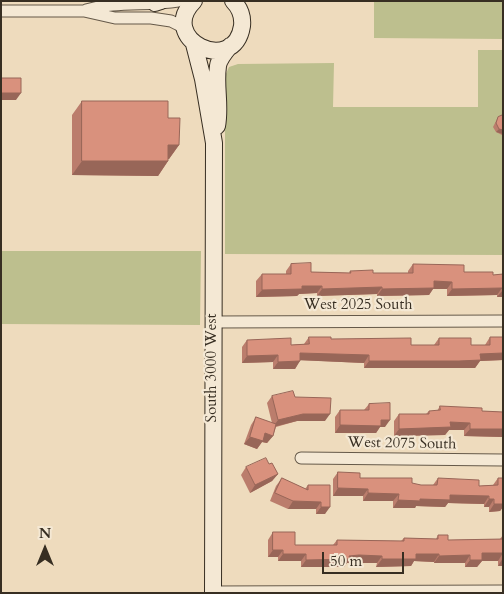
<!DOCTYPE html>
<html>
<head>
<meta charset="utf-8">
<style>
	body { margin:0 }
	#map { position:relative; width:504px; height:594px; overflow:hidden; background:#eedbbd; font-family:Cardo,serif }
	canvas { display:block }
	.frame { position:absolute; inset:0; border:2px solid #372e22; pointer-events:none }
	.north { position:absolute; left:20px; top:524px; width:50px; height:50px; -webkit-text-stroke:4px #f4e8d4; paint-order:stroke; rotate:0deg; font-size:14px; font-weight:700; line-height:20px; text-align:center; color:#372e22 }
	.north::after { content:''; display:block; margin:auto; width:18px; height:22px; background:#372e22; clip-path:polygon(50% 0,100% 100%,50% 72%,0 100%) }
	.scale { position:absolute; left:322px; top:552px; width:82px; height:22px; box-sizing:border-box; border:2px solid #372e22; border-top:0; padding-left:6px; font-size:15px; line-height:18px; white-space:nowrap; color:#372e22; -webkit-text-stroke:4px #f4e8d4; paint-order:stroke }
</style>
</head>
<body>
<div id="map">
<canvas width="504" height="594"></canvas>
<div class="frame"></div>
<div class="north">N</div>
<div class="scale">50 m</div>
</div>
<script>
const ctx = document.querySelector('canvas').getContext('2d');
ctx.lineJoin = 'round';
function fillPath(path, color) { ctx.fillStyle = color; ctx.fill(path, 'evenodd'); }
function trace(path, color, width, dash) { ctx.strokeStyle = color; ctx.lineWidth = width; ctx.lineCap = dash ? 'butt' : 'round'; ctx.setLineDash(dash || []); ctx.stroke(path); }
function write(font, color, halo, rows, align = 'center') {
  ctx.font = font + ' Cardo,serif'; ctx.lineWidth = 4.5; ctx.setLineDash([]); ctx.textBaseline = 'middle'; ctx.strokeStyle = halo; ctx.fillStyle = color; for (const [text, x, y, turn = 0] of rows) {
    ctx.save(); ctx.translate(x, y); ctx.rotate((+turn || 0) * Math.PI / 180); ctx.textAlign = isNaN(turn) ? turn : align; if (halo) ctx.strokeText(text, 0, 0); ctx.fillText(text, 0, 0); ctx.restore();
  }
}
fillPath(new Path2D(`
	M374,1H503V39L374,38Z
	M478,50H503V255L225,254V76L229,67L238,64L334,63L333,107H478Z
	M1,251H201L200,325L1,324Z`), '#bdbf8e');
const street = new Path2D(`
	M86,10C116,1 147,6 178,1
	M1,11H84L115,18H151L171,21L185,28
	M213,322L503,321
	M301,458L503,460
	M213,592L503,591`);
const secondary = new Path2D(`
	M194,1C156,39 234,77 242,26C243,17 240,8 233,1
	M155,3L161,1
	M194,44L203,79L214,143L213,593
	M217,126C221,106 215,86 218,66C219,59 225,52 230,46`);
trace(street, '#655949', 13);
trace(secondary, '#372e22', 18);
trace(street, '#f4e8d4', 11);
trace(secondary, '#f4e8d4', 16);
fillPath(new Path2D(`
	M82,101L168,118L179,145L169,159H168V161L158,176L72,175V115Z
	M503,115V134L502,135L496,132L493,127L498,117Z
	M291,264L311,272L349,273L350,271L373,273H408V271L413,264L464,272L493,275L503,274V297H497V295L447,296V289H433L429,295L377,296V294L317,296V293L299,294L297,296L256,297V281L262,274H286V271Z
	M309,337L331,339L411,345H434L439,338L471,345H485L490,337H503V360L480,361L475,368H364V363L300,360L295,369H273V362L242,363V347L247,340L291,345L304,344Z
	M272,396L295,397L325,421H297L276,427L273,436L267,443L262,442L257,449L244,444L251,425L256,417L272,423L267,403Z
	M369,404L385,427H380L376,433H335V417L340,410H364Z
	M440,406L482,411L503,412V437L464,436V430H449L445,435L394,436V421L399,414H426L429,411H437Z
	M246,467L278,474L272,481L250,493L241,475Z
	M338,472L360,478L421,485H433L438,478L479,486L493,485L498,478H503V507L500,511L489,512V507H484V504L448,503L445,507L416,506L415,508H393V501H363V496H333V479Z
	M282,478L305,489L308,485H330L325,514H316V509H288L270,501L276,486Z
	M273,532L295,545H333L337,540L401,541L404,538L436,539L438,535L448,540L500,539L503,535V566H498V561H482L477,567H465V563H434V562L414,561L411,566L376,567L377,563H347L344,567H301V561H278V557H268V540Z`), '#bb7d6c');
fillPath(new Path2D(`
	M1,93H21L16,100H1Z
	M499,129L503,130V134L496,132Z
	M168,145H179L169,159H158Z
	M82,161H168L158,176L72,175Z
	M434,281L452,282L447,289H433L429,295L377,296L382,289Z
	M302,286H322L317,293L299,294L297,296L256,297L262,290Z
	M382,287L377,294L317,296L322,289Z
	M502,288L497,295L447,296L452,289Z
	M503,290V297H497Z
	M300,353L369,355L364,363L295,360Z
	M503,353V360L480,361L475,368H364L369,361L480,354Z
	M278,355L273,362L242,363L247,356Z
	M300,361L295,369H273L278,362Z
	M303,414H330L325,421H297L273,427L278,420Z
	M381,420H390L385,427H380L376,433H335L340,425Z
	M450,422L470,423L464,430H449L445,435L394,436L399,429Z
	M470,429H503V437L464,436Z
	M265,433L273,436L267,443L262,442L257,449L244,444L250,437Z
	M278,474L272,481L250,493L255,485Z
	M338,488L368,489L363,496H333Z
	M368,493L399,494L393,501H363Z
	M450,495L489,496L484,504L448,503L445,507L416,506L415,508H393L398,500L420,499Z
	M489,499H494L489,507H484Z
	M293,501L321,502L316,509H288Z
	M503,502V507L500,511L489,512L494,504Z
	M321,507H330L325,514H316Z
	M273,550H283L278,557H268Z
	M482,553H503L498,561H482L477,567H465L470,560Z
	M283,554H306L301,561H278Z
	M416,554H439L434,562L414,561L411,566L376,567L382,559Z
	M359,555L382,556L377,563H347L344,567H301L306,560Z
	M470,555L465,563H434L439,556Z
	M503,558V566H498Z`), '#986658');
const building = new Path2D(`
	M1,78H21V93H1Z
	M82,101H168V118H180L179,145H168V161H82Z
	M503,115V130L499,129L496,123L498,117Z
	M311,263V272L351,273L350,271L373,270V273H413V264L464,265V272H493V275L503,274V290L502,288L452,289V282L434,281V288L382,289V287L322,289V286H302V289L262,290V274H291V264Z
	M309,337H331V339L411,338V345H439V338H471V345H490V337H503V353L480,354L481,360L459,361H369V355L300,353V361L278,362V355L247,356V340L291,338V345L309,344Z
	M293,391L295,397L331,398L330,414H303L278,420L272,396Z
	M390,403V420H381V426L340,425V410H369V404Z
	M440,406L482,408V411L503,412V429H470V423L450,422L451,427L399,429V414H429V411L440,410Z
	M256,417L276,424L273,436L265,433L263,441L250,437Z
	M266,458L269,464L272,463L278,474L255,485L246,467Z
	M338,472L360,473V478H412V483L421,485H437L438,478L479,480V486L498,485V478H503V504H494V499H489V496L450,495V500L420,499V501L398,500L399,494L368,493V489L338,488Z
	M282,478L308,490V485H330V507H321V502L293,501L275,493Z
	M273,532H295V545H337V540L404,541V538L438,539V535H448V540L503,539V558V553H482V560H470V555L439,556V554H416V559H382V556L359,555L349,556L350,559L306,560V554H283V550H273Z`);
fillPath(building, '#d9917d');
trace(building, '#986658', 1);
write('15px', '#372e22', '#f4e8d4', [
	["West 2025 South",358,306],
	["South 3000 West",213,368,-90],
	["West 2075 South",402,444,1]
]);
</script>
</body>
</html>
